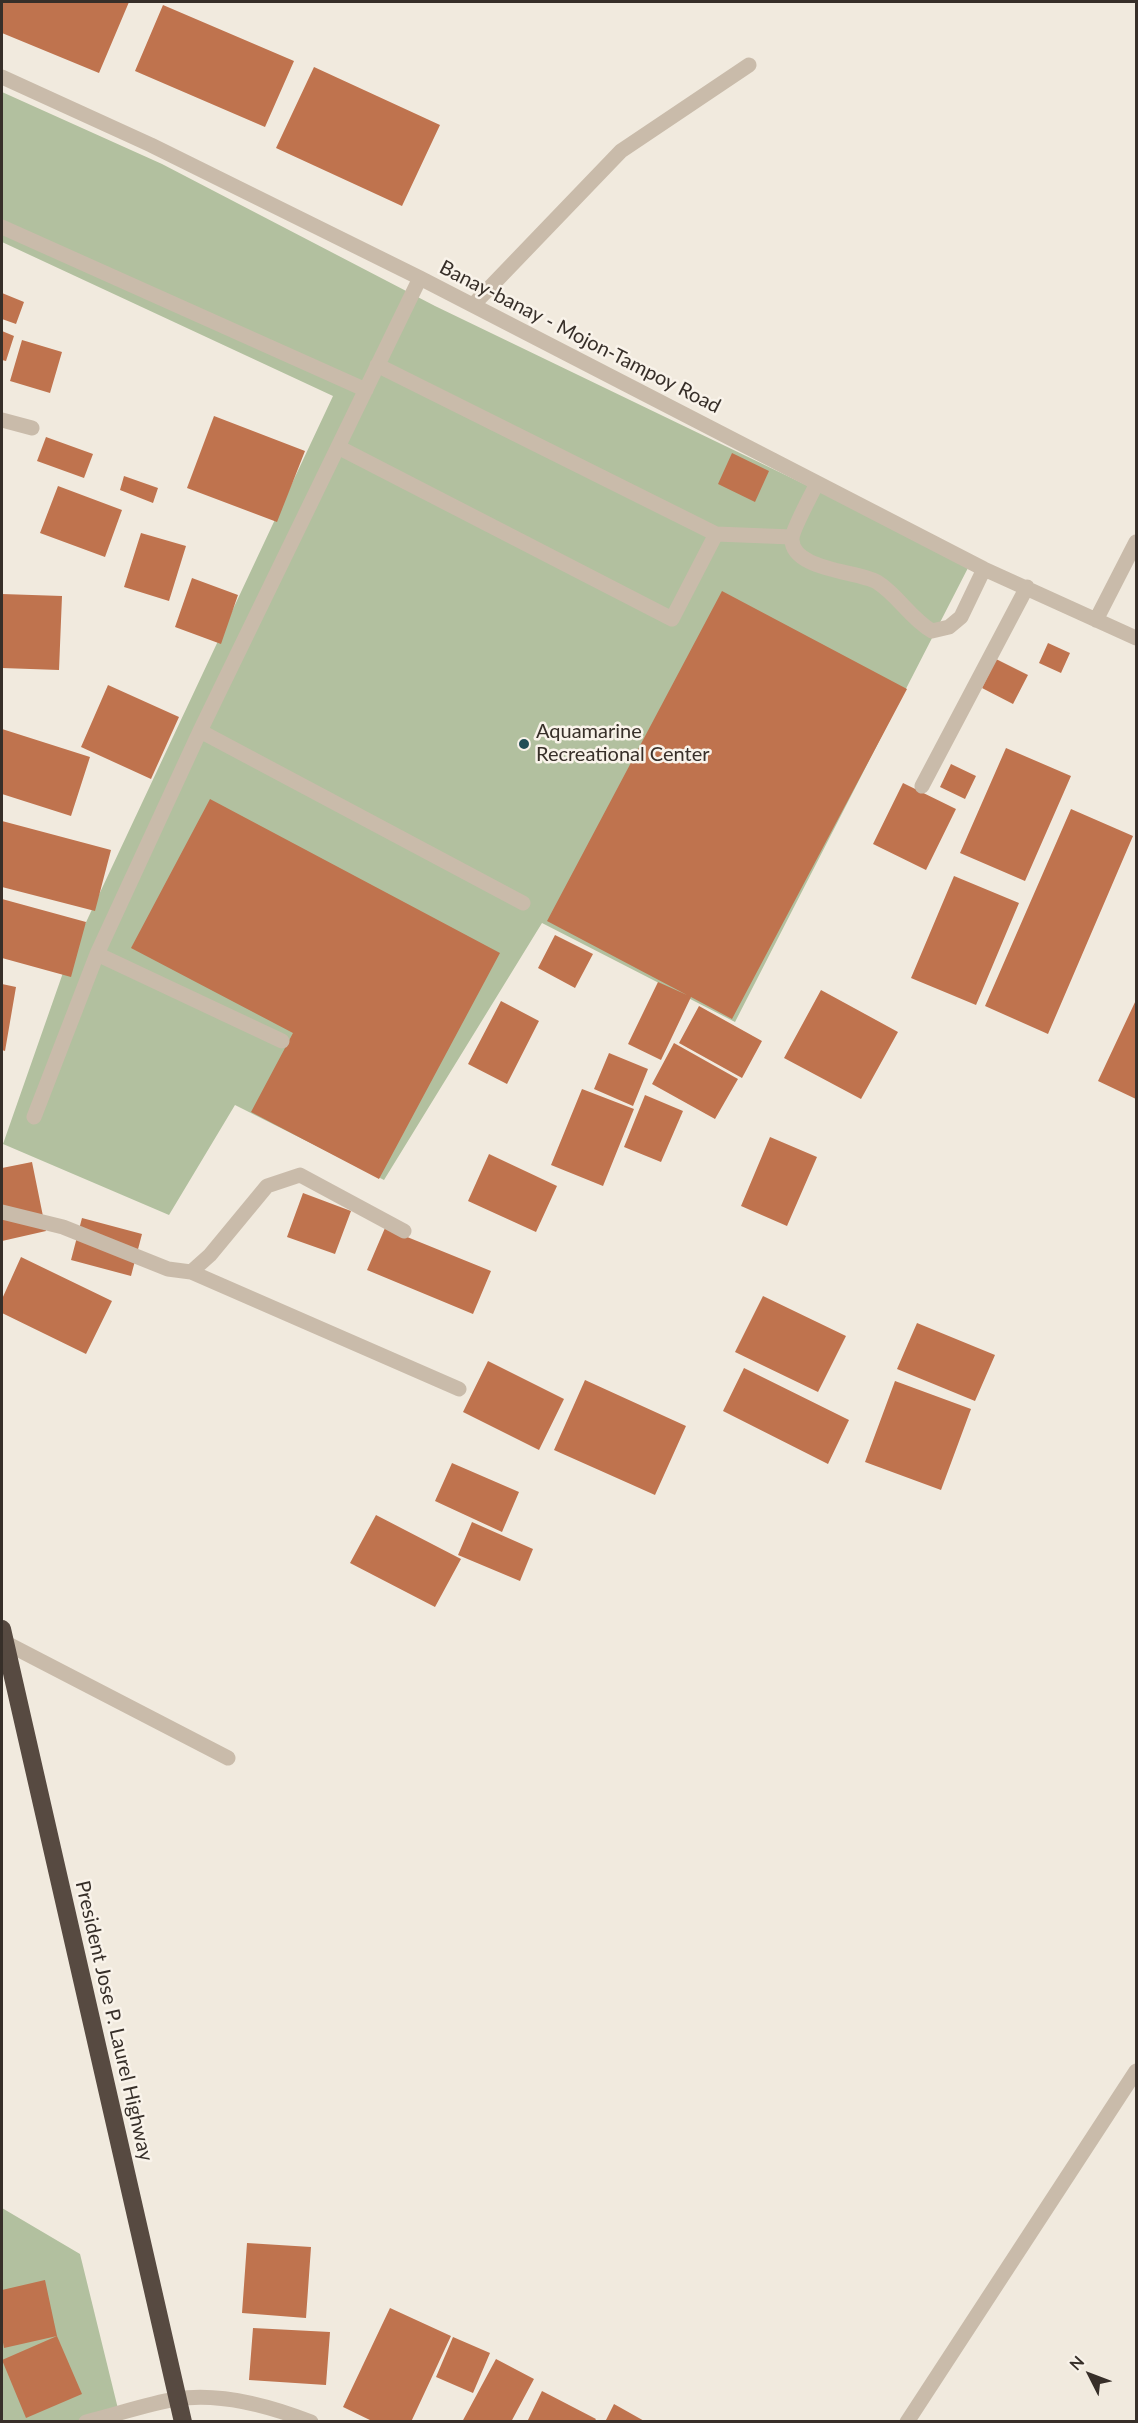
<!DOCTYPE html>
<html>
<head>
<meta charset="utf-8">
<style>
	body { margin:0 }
	#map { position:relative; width:1138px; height:2423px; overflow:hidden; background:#f1eade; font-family:Lato,sans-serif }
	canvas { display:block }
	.frame { position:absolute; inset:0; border:3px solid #372f29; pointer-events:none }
	.north { position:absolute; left:1060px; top:2345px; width:60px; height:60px; -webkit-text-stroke:4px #f9f3ea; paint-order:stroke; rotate:312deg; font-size:16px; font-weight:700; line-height:24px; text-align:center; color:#372f29 }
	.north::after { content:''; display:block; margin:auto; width:21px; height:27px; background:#372f29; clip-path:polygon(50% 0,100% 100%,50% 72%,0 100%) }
</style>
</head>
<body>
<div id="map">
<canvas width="1138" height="2423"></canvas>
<div class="frame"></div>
<div class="north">N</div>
</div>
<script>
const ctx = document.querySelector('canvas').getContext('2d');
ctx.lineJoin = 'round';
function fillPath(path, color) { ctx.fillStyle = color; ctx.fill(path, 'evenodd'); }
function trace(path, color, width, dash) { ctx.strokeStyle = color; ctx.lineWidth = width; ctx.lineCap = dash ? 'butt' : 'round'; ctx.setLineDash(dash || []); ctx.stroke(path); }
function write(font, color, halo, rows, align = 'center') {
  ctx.font = font + ' Lato,sans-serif'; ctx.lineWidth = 5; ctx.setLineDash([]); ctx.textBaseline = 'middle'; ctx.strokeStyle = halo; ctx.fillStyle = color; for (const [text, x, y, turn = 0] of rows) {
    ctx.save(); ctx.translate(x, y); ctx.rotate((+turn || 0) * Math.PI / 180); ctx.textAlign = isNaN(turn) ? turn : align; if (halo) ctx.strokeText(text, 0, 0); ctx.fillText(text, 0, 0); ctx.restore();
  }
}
fillPath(new Path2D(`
	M2,92L162,164L435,306L970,564L735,1022L542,923L384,1180L235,1105L169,1215L3,1144L65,967L333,396L2,242Z
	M2,2208L80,2254L121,2421H2Z`), '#b2c09f');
fillPath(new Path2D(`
	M2,2H129L99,73L2,33Z
	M163,5L294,61L265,127L135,71Z
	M314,67L440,125L402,206L276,148Z
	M2,293L24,302L16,324L2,319Z
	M2,331L14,336L6,361L2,360Z
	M22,340L62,352L50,393L10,381Z
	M214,416L305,451L277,522L187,488Z
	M46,437L93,454L84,478L37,461Z
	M732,453L769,471L755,502L718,484Z
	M124,476L158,488L153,503L120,490Z
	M58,486L122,510L105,557L40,533Z
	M141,533L186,546L169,601L124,587Z
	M192,578L238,595L221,644L175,627Z
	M722,591L907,689L732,1019L691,997L661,1060L628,1044L658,982L687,995L547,921Z
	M2,594L62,596L59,670L2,668Z
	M1048,643L1070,653L1061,673L1039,663Z
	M996,659L1028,675L1013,704L982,688Z
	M108,685L179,717L151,779L81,747Z
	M2,729L90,757L71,816L2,794Z
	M1006,748L1071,776L1025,881L960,853Z
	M951,764L976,776L965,799L940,787Z
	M903,783L956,809L926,870L873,844Z
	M210,799L500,953L379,1179L251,1112L293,1033L131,948Z
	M1071,809L1133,836L1048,1034L985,1006Z
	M2,821L111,850L95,911L2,887Z
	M954,876L1019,903L976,1005L911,978Z
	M2,899L86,922L71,977L2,958Z
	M555,935L593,954L575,988L538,968Z
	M2,984L16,987L5,1051L2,1050Z
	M821,990L898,1032L861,1099L784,1058Z
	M1136,1000V1099L1098,1081Z
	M501,1001L539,1021L507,1084L468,1064Z
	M699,1006L762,1041L742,1078L679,1043Z
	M674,1043L738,1079L715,1119L652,1084Z
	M609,1053L648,1069L633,1106L594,1089Z
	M582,1089L634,1109L603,1186L551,1165Z
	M645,1095L683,1111L661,1162L624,1147Z
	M770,1137L817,1157L787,1226L741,1206Z
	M489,1154L557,1186L536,1232L468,1201Z
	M32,1162L46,1231L2,1241V1168Z
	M303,1193L351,1211L335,1254L287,1237Z
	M82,1218L142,1234L131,1276L71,1260Z
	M385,1228L491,1271L473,1314L367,1270Z
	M21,1257L112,1301L86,1354L2,1313V1299Z
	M763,1296L846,1336L818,1392L735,1352Z
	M917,1323L995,1355L975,1401L897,1369Z
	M488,1361L564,1399L539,1450L463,1412Z
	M744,1368L849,1420L828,1464L723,1411Z
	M585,1380L686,1426L655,1495L554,1450Z
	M895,1381L971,1409L941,1490L865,1462Z
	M452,1463L519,1492L502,1532L435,1501Z
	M376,1515L461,1559L435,1607L350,1563Z
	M472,1522L533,1549L520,1581L458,1555Z
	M247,2243L311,2247L306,2318L242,2313Z
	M45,2280L57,2336L82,2394L26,2418L2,2360L57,2336L4,2348L2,2337V2290Z
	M390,2308L451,2336L411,2422H374L343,2407Z
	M253,2328L330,2332L326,2385L249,2380Z
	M453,2337L490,2353L473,2393L436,2377Z
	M496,2359L534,2379L511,2422H462Z
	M542,2391L596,2419L594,2422H527Z
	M614,2404L646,2422H605Z`), '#bf734e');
trace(new Path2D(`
	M2,77L151,145L420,278L984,569L1136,638
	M2,227L366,390
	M473,305L621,151L749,65
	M377,365L716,534L792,537
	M2,420L32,428
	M338,447L672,619L716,534
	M817,483C812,494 793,528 792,538C790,570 858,571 877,582C898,595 910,618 932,631L949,627L961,617L984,569
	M1096,620L1136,542
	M200,731L523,903
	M922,786L1027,587
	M97,954L282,1041
	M34,1117L97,954L200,731L420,278
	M2,1212L63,1227L168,1269L191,1272L210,1255L267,1186L300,1175L404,1231
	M191,1272L459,1389
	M4,1642L228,1758
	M86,2422C116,2415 146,2404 176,2399C220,2392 270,2406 311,2422
	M907,2422L1136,2071`), '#c9bbaa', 15);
trace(new Path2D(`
	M2,1629L183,2422`), '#574a41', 18);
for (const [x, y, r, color] of [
	[524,744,6,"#214e56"]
]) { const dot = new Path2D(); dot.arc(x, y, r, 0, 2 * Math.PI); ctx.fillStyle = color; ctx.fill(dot); trace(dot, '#f9f3ea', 2); }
write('20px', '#372f29', '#f9f3ea', [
	["Banay-banay - Mojon-Tampoy Road",580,337,27],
	["President Jose P. Laurel Highway",114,2021,77]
]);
write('20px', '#372f29', '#f9f3ea', [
	["Aquamarine",536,732],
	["Recreational Center",536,755]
], 'left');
</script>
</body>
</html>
